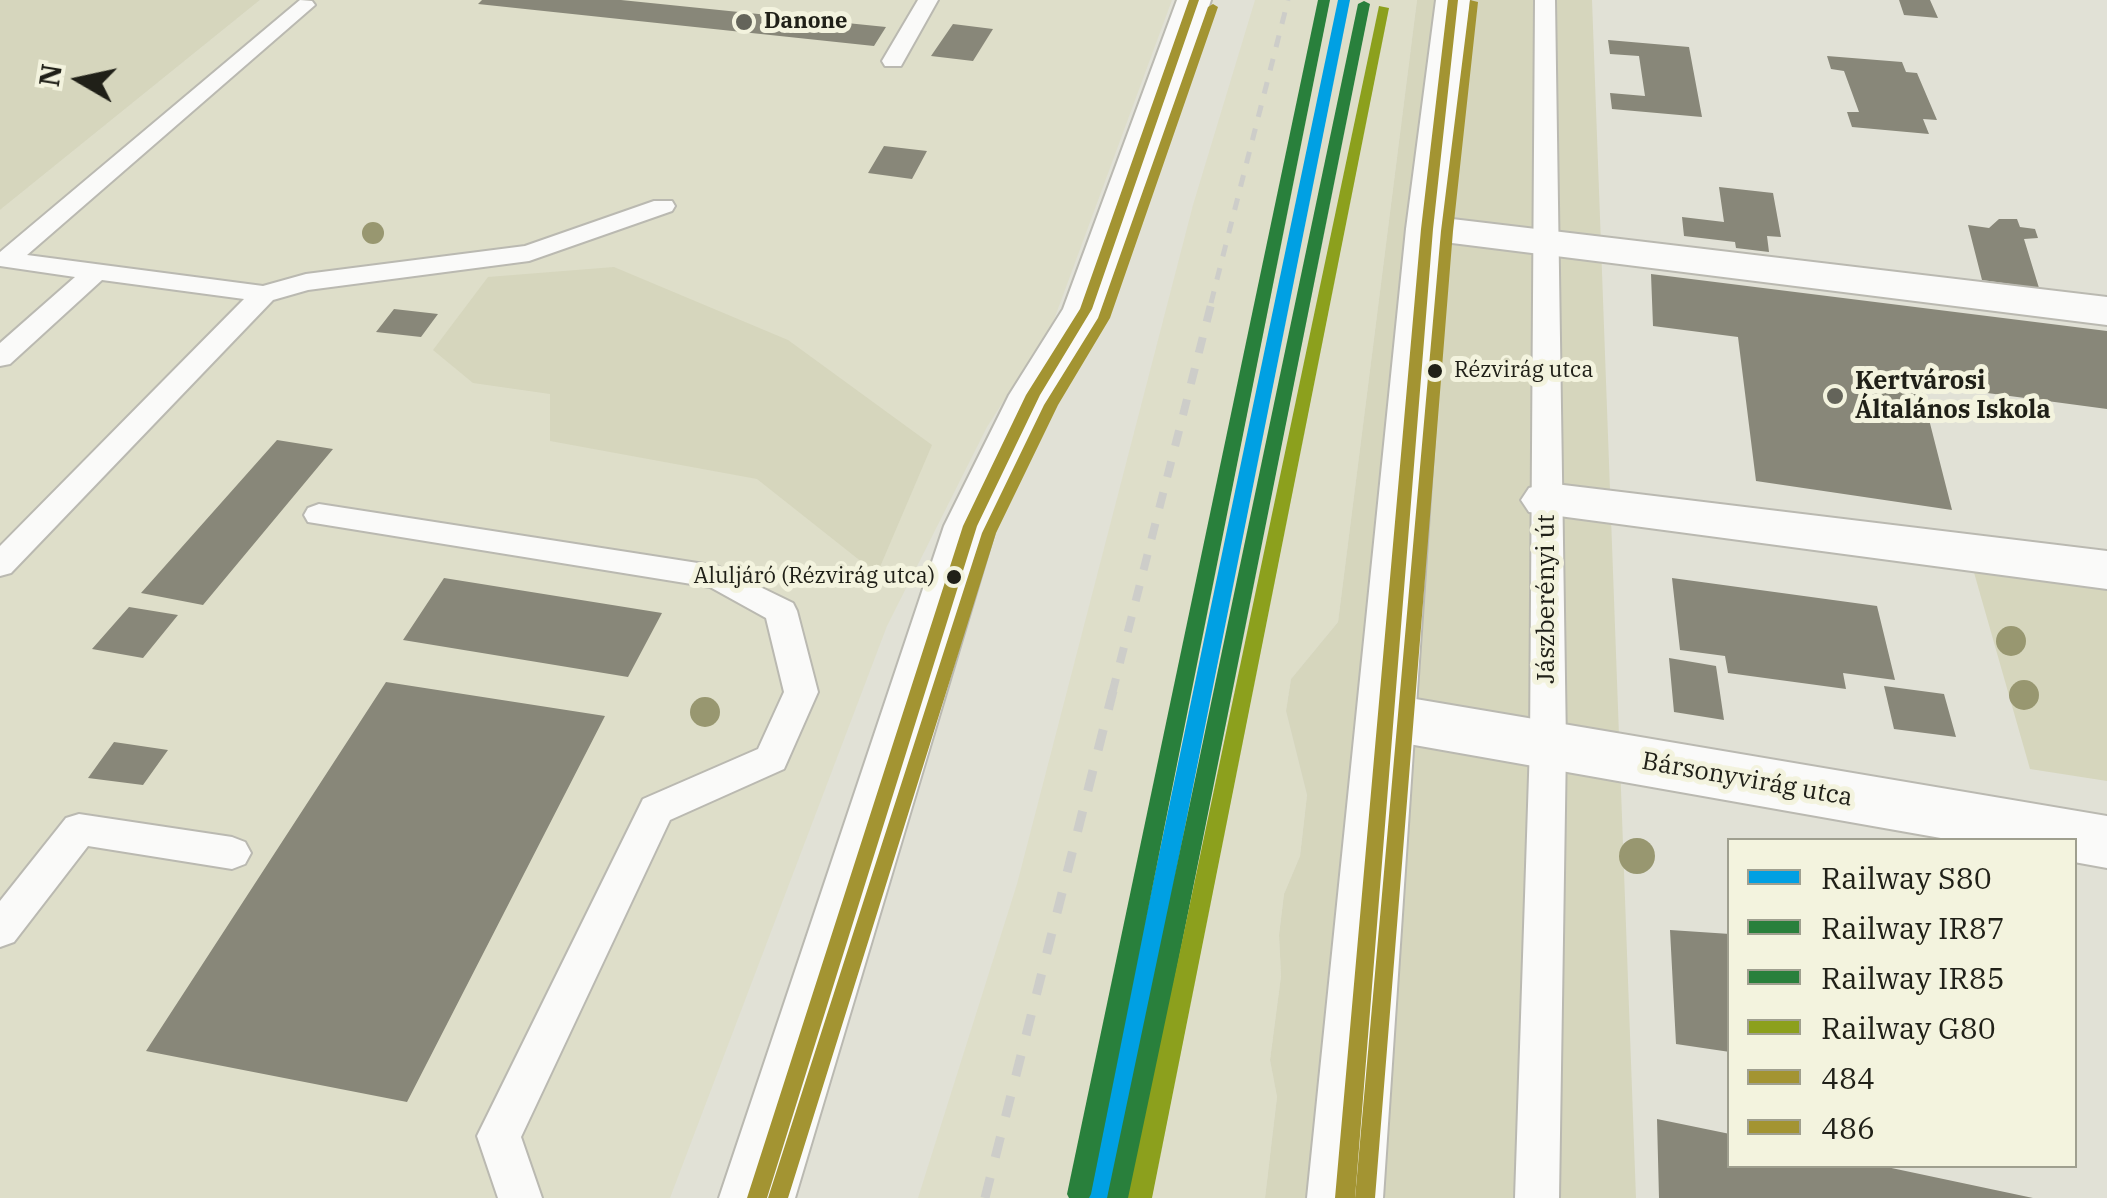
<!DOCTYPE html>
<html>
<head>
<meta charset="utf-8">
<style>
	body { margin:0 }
	#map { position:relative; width:2107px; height:1198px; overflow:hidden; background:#e1e1d6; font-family:"IBM Plex Serif",serif }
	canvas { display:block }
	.legend { position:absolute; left:1727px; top:838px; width:350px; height:330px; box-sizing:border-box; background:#f3f3de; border:2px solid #9f9f8f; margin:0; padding:12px 18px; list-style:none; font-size:30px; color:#202018 }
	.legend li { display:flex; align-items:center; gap:20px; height:50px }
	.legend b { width:50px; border:2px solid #9f9f8f }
	.north { position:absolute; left:30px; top:30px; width:100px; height:100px; -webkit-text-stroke:8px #f3f3de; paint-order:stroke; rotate:279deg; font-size:28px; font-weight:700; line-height:40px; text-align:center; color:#202018 }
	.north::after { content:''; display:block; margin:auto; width:35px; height:45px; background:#202018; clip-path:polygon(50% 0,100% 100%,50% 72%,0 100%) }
</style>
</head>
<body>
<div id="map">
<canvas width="2107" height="1198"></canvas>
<ul class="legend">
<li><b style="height:12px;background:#00a0e3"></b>Railway S80</li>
<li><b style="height:12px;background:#29803c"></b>Railway IR87</li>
<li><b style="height:12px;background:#29803c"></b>Railway IR85</li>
<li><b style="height:12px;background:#8ca01d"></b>Railway G80</li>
<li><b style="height:12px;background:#a39432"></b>484</li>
<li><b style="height:12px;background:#a39432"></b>486</li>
</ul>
<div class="north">N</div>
</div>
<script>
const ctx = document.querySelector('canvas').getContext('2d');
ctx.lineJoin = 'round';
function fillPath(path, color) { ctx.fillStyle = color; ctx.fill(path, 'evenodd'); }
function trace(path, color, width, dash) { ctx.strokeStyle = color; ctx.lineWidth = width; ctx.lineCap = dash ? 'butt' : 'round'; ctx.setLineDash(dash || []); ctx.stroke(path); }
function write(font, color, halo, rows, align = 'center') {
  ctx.font = font + ' "IBM Plex Serif",serif'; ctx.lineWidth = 10; ctx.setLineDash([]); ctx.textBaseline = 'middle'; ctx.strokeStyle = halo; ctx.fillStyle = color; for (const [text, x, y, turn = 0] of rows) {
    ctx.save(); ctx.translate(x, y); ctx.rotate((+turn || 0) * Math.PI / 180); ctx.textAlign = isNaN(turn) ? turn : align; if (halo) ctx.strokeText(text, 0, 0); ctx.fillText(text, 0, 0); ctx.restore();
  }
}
fillPath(new Path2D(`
	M260,0H1172L1052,325L987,427L887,626L670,1198H0V210Z
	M1255,0H1417L1338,622L1291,679L1286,711L1307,795L1300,856L1284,894L1279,935L1281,976L1270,1060L1277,1097L1265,1198H918L1017,884L1193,205Z`), '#dedec9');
fillPath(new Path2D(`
	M0,0H260L0,210Z
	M1417,0H1592L1636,1198H1265L1277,1097L1270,1060L1281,976L1279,935L1284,894L1300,856L1307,795L1286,711L1291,679L1338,622Z
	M614,267L788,340L932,445L877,574L757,479L550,441V394L473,383L433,350L488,277Z
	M1971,562L2107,579V781L2030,769Z`), '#d6d6bd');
fillPath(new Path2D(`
	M482,0H621L886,27L874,46L478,4Z
	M1899,0H1930L1938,18L1904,15Z
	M953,24L993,29L973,61L931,56Z
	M1608,40L1689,47L1702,117L1612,109L1610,93L1645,96L1639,56L1610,54Z
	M1827,56L1902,62L1906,72L1917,73L1937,120L1923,119L1929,134L1852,127L1847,112H1859L1844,71L1831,69Z
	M884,146L927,151L912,179L868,173Z
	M1719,187L1773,193L1781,237L1767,236L1769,252L1736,248L1735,242L1684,236L1682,217L1724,222Z
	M1999,219H2017L2020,227L2035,229L2038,238L2024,239L2039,288L1982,280L1968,225L1989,228Z
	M1651,274L2107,331V409L1920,384L1952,510L1756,481L1738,337L1653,326Z
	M394,309L438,314L421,337L376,332Z
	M277,440L333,449L203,605L141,593Z
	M444,578L662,613L628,677L403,640Z
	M1672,578L1877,606L1895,680L1843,673L1846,689L1728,673L1725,656L1680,650Z
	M129,607L178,615L143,658L92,649Z
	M1669,658L1716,666L1724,720L1674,712Z
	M386,682L605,716L407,1102L146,1051Z
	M1884,686L1944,694L1956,737L1894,729Z
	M114,742L168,750L143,785L88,778Z
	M1670,930L1730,934V1052L1676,1044Z
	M1657,1119L1730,1134V1166H1882L2033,1198H1659Z`), '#888779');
const lane = new Path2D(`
	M300,0L312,1L315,5L27,255L263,286L306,274L525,246L654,201H672L675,206L672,211L529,261L308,290L273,300L11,573L0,576V546L244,299L102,280L10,364L0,366V343L75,277L0,266V252Z
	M918,0H938L901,66H885L882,61Z
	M1535,0H1555L1566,745L1559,1198H1515L1530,745Z
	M319,504L717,566L793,603L797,611L818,692L784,769L670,820L521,1137L542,1198H498L477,1136L643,799L758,749L784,692L766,618L710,587L308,522L304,515L308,508Z
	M79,814L232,837L245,842L251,853L245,864L232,869L88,846L14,942L0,947V901L66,818Z`);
const street = new Path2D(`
	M1427,216L2107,297V325L1412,238L1406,229L1412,220Z
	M1547,483L2107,551V589L1529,512L1521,500L1529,488Z
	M1386,694L2107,816V868L2074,862V840H1952L1386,740L1365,733L1357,717L1365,701Z`);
const secondary = new Path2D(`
	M1177,0H1211L1109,309L1057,395L996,526L795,1198H719L944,526L1009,395L1063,309Z`);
const primary = new Path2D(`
	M1436,0H1470L1448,229L1383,1198H1307L1406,229Z`);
trace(lane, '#bab9b1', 4);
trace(street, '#bab9b1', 4);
trace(secondary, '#bab9b1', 4);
trace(primary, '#bab9b1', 4);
fillPath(lane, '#fafaf9');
fillPath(street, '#fafaf9');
fillPath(secondary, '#fafaf9');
fillPath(primary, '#fafaf9');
trace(new Path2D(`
	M1211,303L1288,0`), '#cdcdc9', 5, [12, 12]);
trace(new Path2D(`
	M1112,694L1212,301`), '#cdcdc9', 8, [16, 16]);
trace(new Path2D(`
	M985,1198L1113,691`), '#cdcdc9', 9, [21, 21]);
fillPath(new Path2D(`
	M1189,0H1199L1092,309L1040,395L977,526L767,1198H747L963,526L1026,395L1080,309Z
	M1448,0H1458L1433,229L1355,1198H1335L1421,229Z`), '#a39432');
fillPath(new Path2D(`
	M1470,0L1478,2L1453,231L1375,1198H1355L1441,231Z
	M1213,4L1218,7L1110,318L1058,405L996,533L788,1198H768L982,533L1044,405L1098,318L1208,7Z`), '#a39432');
fillPath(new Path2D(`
	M1338,0H1350L1111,1198H1087Z`), '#00a0e3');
fillPath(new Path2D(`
	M1364,1L1370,4L1131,1198H1107L1358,4Z`), '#29803c');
fillPath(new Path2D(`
	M1318,0H1330L1091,1194L1089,1198H1069L1067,1194Z`), '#29803c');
fillPath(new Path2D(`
	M1379,6L1389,8L1152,1198H1128Z`), '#8ca01d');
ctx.fillStyle = '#989770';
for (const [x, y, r] of [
	[373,233,11],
	[2011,641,15],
	[2024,695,15],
	[705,712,15],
	[1637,856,18]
]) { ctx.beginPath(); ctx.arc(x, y, r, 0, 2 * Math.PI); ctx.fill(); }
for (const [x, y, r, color] of [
	[744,22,10,"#64645a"],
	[1435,371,9,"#202018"],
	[1835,396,10,"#64645a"],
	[954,577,9,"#202018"]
]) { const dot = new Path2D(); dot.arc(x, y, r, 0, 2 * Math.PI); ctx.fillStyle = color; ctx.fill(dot); trace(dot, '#f3f3de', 4); }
write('bold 22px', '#202018', '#f3f3de', [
	["Danone",764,22]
], 'left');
write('22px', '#202018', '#f3f3de', [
	["Rézvirág utca",1454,371],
	["Aluljáró (Rézvirág utca)",935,577,"right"]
], 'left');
write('bold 25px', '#202018', '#f3f3de', [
	["Kertvárosi",1855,382],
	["Általános Iskola",1855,411]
], 'left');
write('25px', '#202018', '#f3f3de', [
	["Jászberényi út",1547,599,-90],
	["Bársonyvirág utca",1747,780,10]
]);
</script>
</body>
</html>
